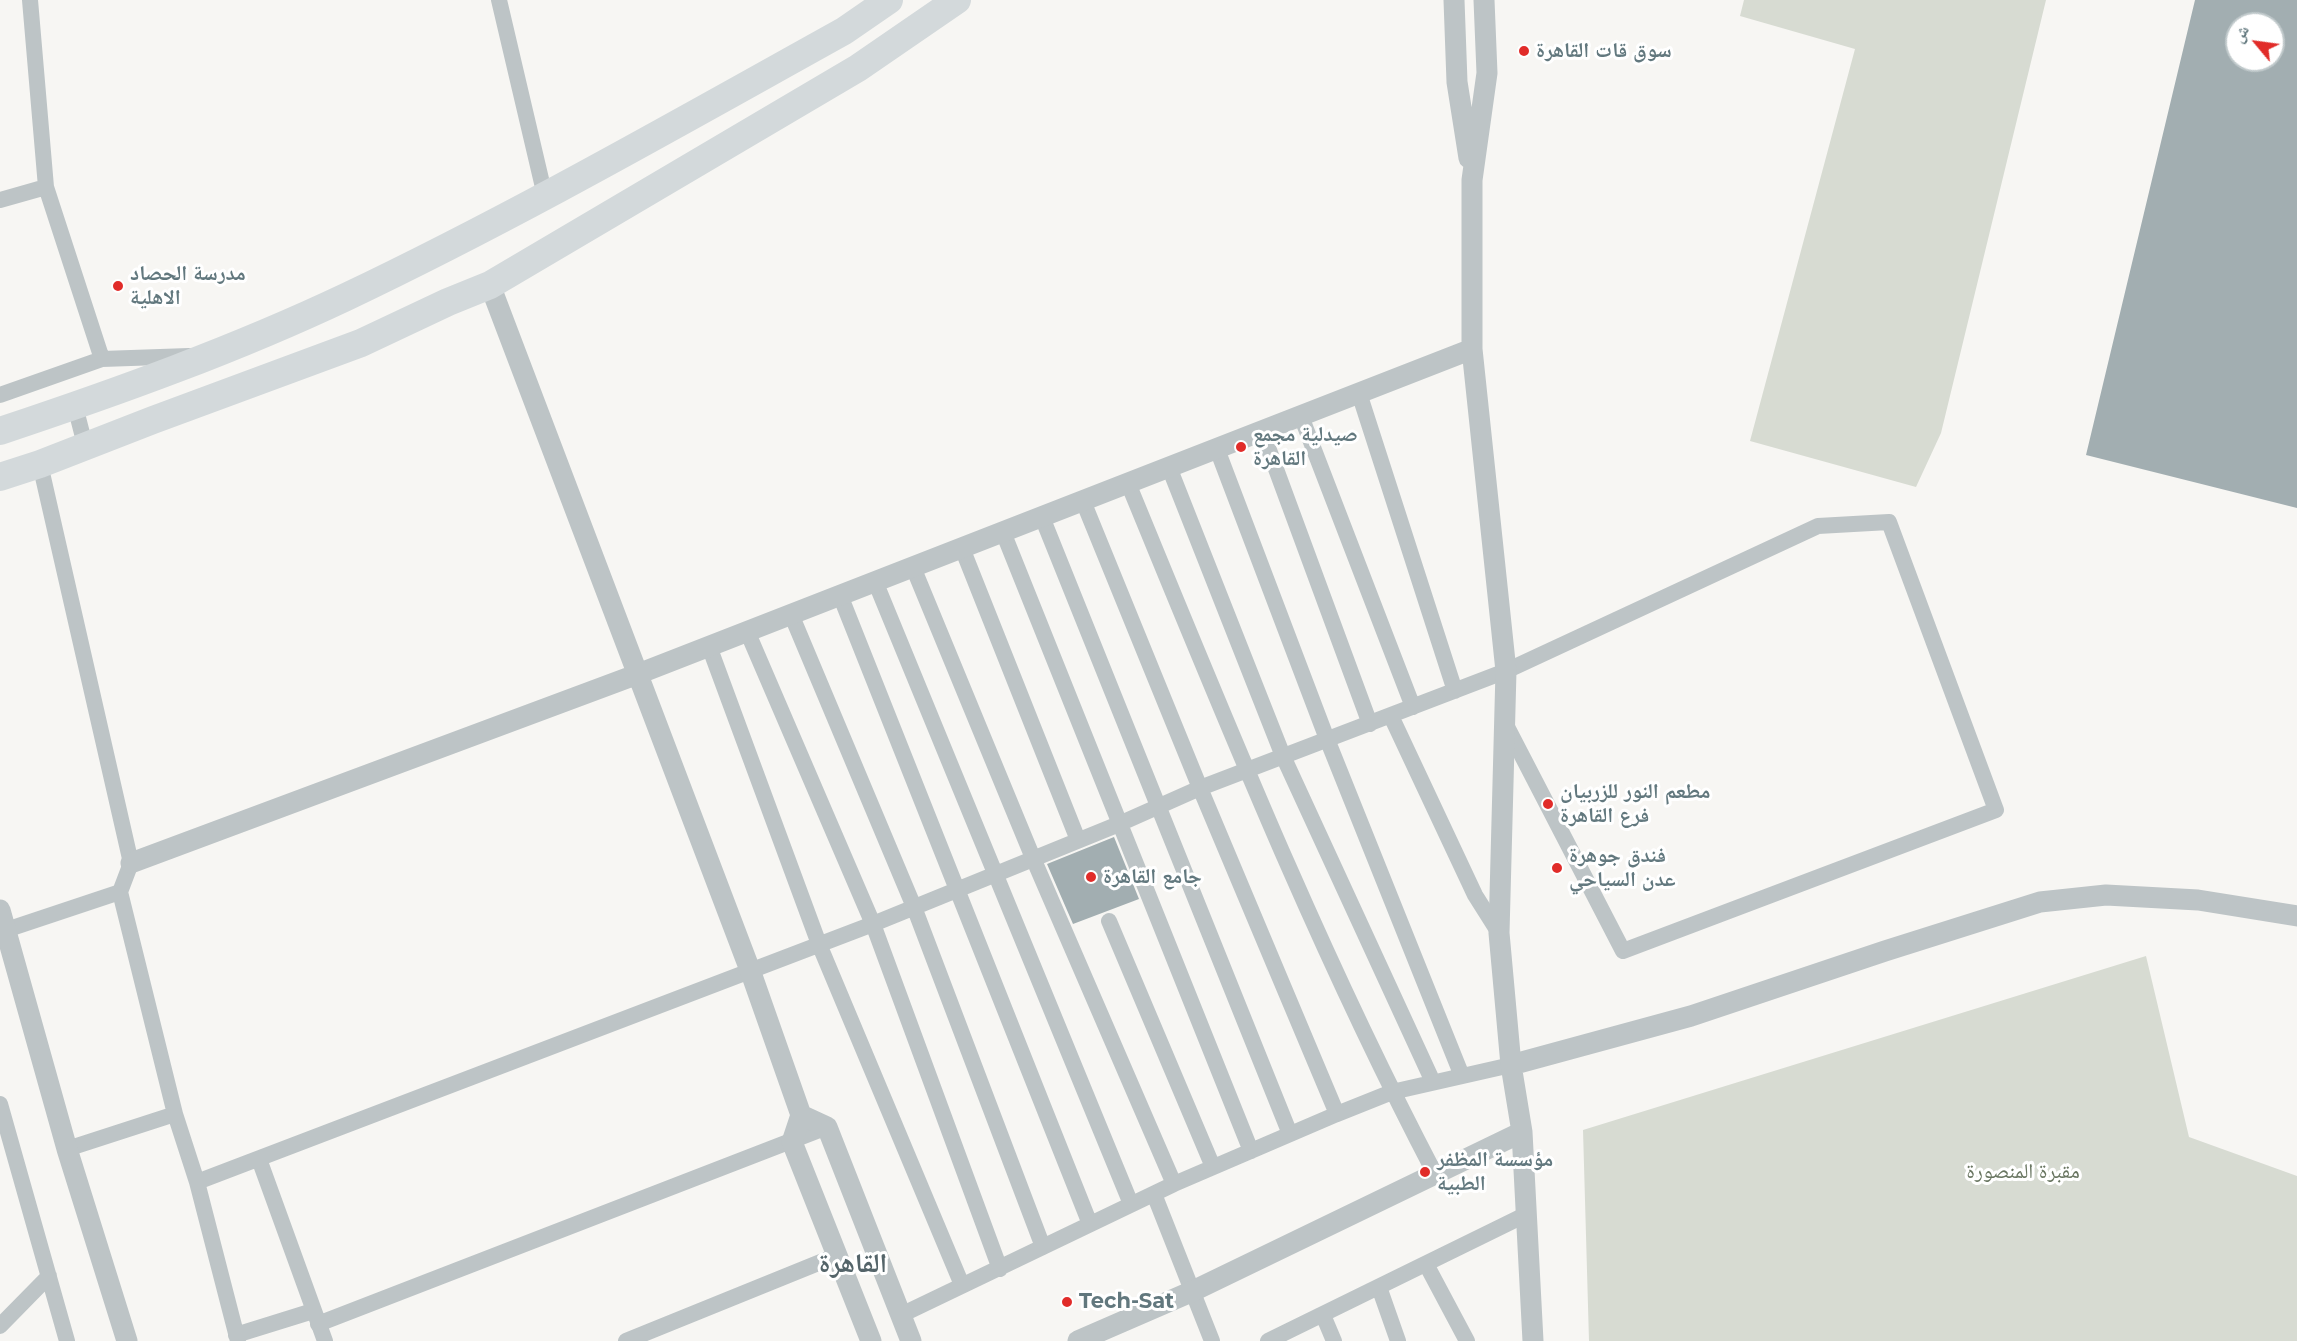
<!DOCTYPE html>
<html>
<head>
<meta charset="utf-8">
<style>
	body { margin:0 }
	#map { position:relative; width:2297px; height:1341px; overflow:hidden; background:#f7f6f3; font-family:Montserrat,"Noto Naskh Arabic",sans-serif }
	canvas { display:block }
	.north { position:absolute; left:2225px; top:12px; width:60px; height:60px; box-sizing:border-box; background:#fff; border:2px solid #c0c9cb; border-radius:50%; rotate:299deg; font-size:16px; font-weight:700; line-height:24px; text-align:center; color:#62787e }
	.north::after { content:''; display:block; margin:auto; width:21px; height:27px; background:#e12c29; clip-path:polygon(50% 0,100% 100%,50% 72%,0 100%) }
</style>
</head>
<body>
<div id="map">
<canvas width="2297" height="1341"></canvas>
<div class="north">ش</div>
</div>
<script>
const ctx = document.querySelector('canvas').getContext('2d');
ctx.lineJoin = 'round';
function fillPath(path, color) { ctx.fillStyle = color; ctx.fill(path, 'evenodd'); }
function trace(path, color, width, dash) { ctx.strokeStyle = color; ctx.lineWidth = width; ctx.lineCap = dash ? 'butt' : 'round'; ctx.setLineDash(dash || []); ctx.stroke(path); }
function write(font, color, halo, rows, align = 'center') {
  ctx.font = font + ' Montserrat,"Noto Naskh Arabic",sans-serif'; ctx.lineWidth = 6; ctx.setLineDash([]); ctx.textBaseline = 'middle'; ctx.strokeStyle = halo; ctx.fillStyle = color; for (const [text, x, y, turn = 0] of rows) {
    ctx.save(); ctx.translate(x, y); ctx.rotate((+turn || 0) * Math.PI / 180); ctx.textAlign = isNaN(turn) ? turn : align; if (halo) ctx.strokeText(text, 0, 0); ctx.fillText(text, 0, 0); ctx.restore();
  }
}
fillPath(new Path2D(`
	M1744,0H2046L1941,433L1916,487L1750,441L1855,49L1740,16Z
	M2146,956L2189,1137L2297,1176V1341H1589L1583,1130Z`), '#d7dbd2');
fillPath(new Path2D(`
	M2195,0H2297V508L2086,455ZM2237,24H2273V60H2237Z
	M1114,837L1139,899L1073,924L1047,864Z`), '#a2aeb1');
trace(new Path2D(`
	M30,0L46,187
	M499,0L545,196
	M0,200L46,187L102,359
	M1359,393L1455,691
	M0,395L102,359L189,356
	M75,406L85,445
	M1301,416L1413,707
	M1262,431L1370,724
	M1217,449L1327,739L1462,1076
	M40,464L131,863L120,892L175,1114L197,1182L238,1341
	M1169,467L1283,756L1433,1082
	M1128,483C1224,716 1318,951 1435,1174
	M1083,501L1200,788L1337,1114
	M1042,517L1290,1134
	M1003,532L1251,1151
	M962,548L1078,840
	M913,567L1033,858L1174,1184
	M875,581L1131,1204
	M840,595L1090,1224
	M791,614L914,907L1043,1247
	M747,631L873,924L1000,1269
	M709,646L819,944L962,1285
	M1391,716L1475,895L1499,933
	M1109,921L1213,1167
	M6,930L120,892
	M0,1104L67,1341
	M67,1149L175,1114
	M259,1159L325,1341
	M197,1182L873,924L1119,824L1200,788L1506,671L1818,526L1889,522L1996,810L1623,951L1505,723
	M1154,1194L1212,1341
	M1426,1264L1467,1341
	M1379,1287L1398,1341
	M901,1315L1174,1184L1337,1114L1392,1092L1511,1065
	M1323,1315L1334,1341
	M318,1324L827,1127
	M0,1326L49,1276
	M236,1335L313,1311
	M626,1341L838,1255
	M1268,1341L1527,1214`), '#bdc4c6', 16);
trace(new Path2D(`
	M1454,0L1457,82L1469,158
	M1484,0L1487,73L1472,180V349L1506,671L1499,933L1511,1065L1522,1132L1533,1341
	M490,285L750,970L801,1115
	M131,863L638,674L1472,349
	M0,910L67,1149L127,1341
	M1511,1065L1691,1016L1885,951L2040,902L2106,895L2198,900L2297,916
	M801,1115L827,1127L911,1341
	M801,1115L792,1142L871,1341
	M1078,1341L1193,1291L1522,1132`), '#bdc4c6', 21);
trace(new Path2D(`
	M0,431C117,392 234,350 346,297C516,216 680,122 844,31L889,0
	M0,477L40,464L153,420L361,343L448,302L490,285L858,68L957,0`), '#d3d9db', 28);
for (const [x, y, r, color] of [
	[1524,51,6,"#e12c29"],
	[118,286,6,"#e12c29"],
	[1241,447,6,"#e12c29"],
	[1548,804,6,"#e12c29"],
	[1557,868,6,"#e12c29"],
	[1091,877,6,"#e12c29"],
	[1425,1172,6,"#e12c29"],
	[1067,1302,6,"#e12c29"]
]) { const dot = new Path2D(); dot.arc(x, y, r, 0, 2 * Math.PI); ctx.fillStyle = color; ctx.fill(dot); trace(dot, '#fff', 2); }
write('bold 21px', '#62787e', '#fff', [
	["سوق قات القاهرة",1536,51],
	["مدرسة الحصاد",130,274],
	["الاهلية",130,298],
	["صيدلية مجمع",1253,435],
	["القاهرة",1253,459],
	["مطعم النور للزربيان",1560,792],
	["فرع القاهرة",1560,816],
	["فندق جوهرة",1569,856],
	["عدن السياحي",1569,880],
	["جامع القاهرة",1103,877],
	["مؤسسة المظفر",1437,1160],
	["الطبية",1437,1184],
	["Tech-Sat",1079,1302]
], 'left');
write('21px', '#697661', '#fff', [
	["مقبرة المنصورة",2023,1172]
]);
write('bold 27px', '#546469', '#fff', [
	["القاهرة",853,1264]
]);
</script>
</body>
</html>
